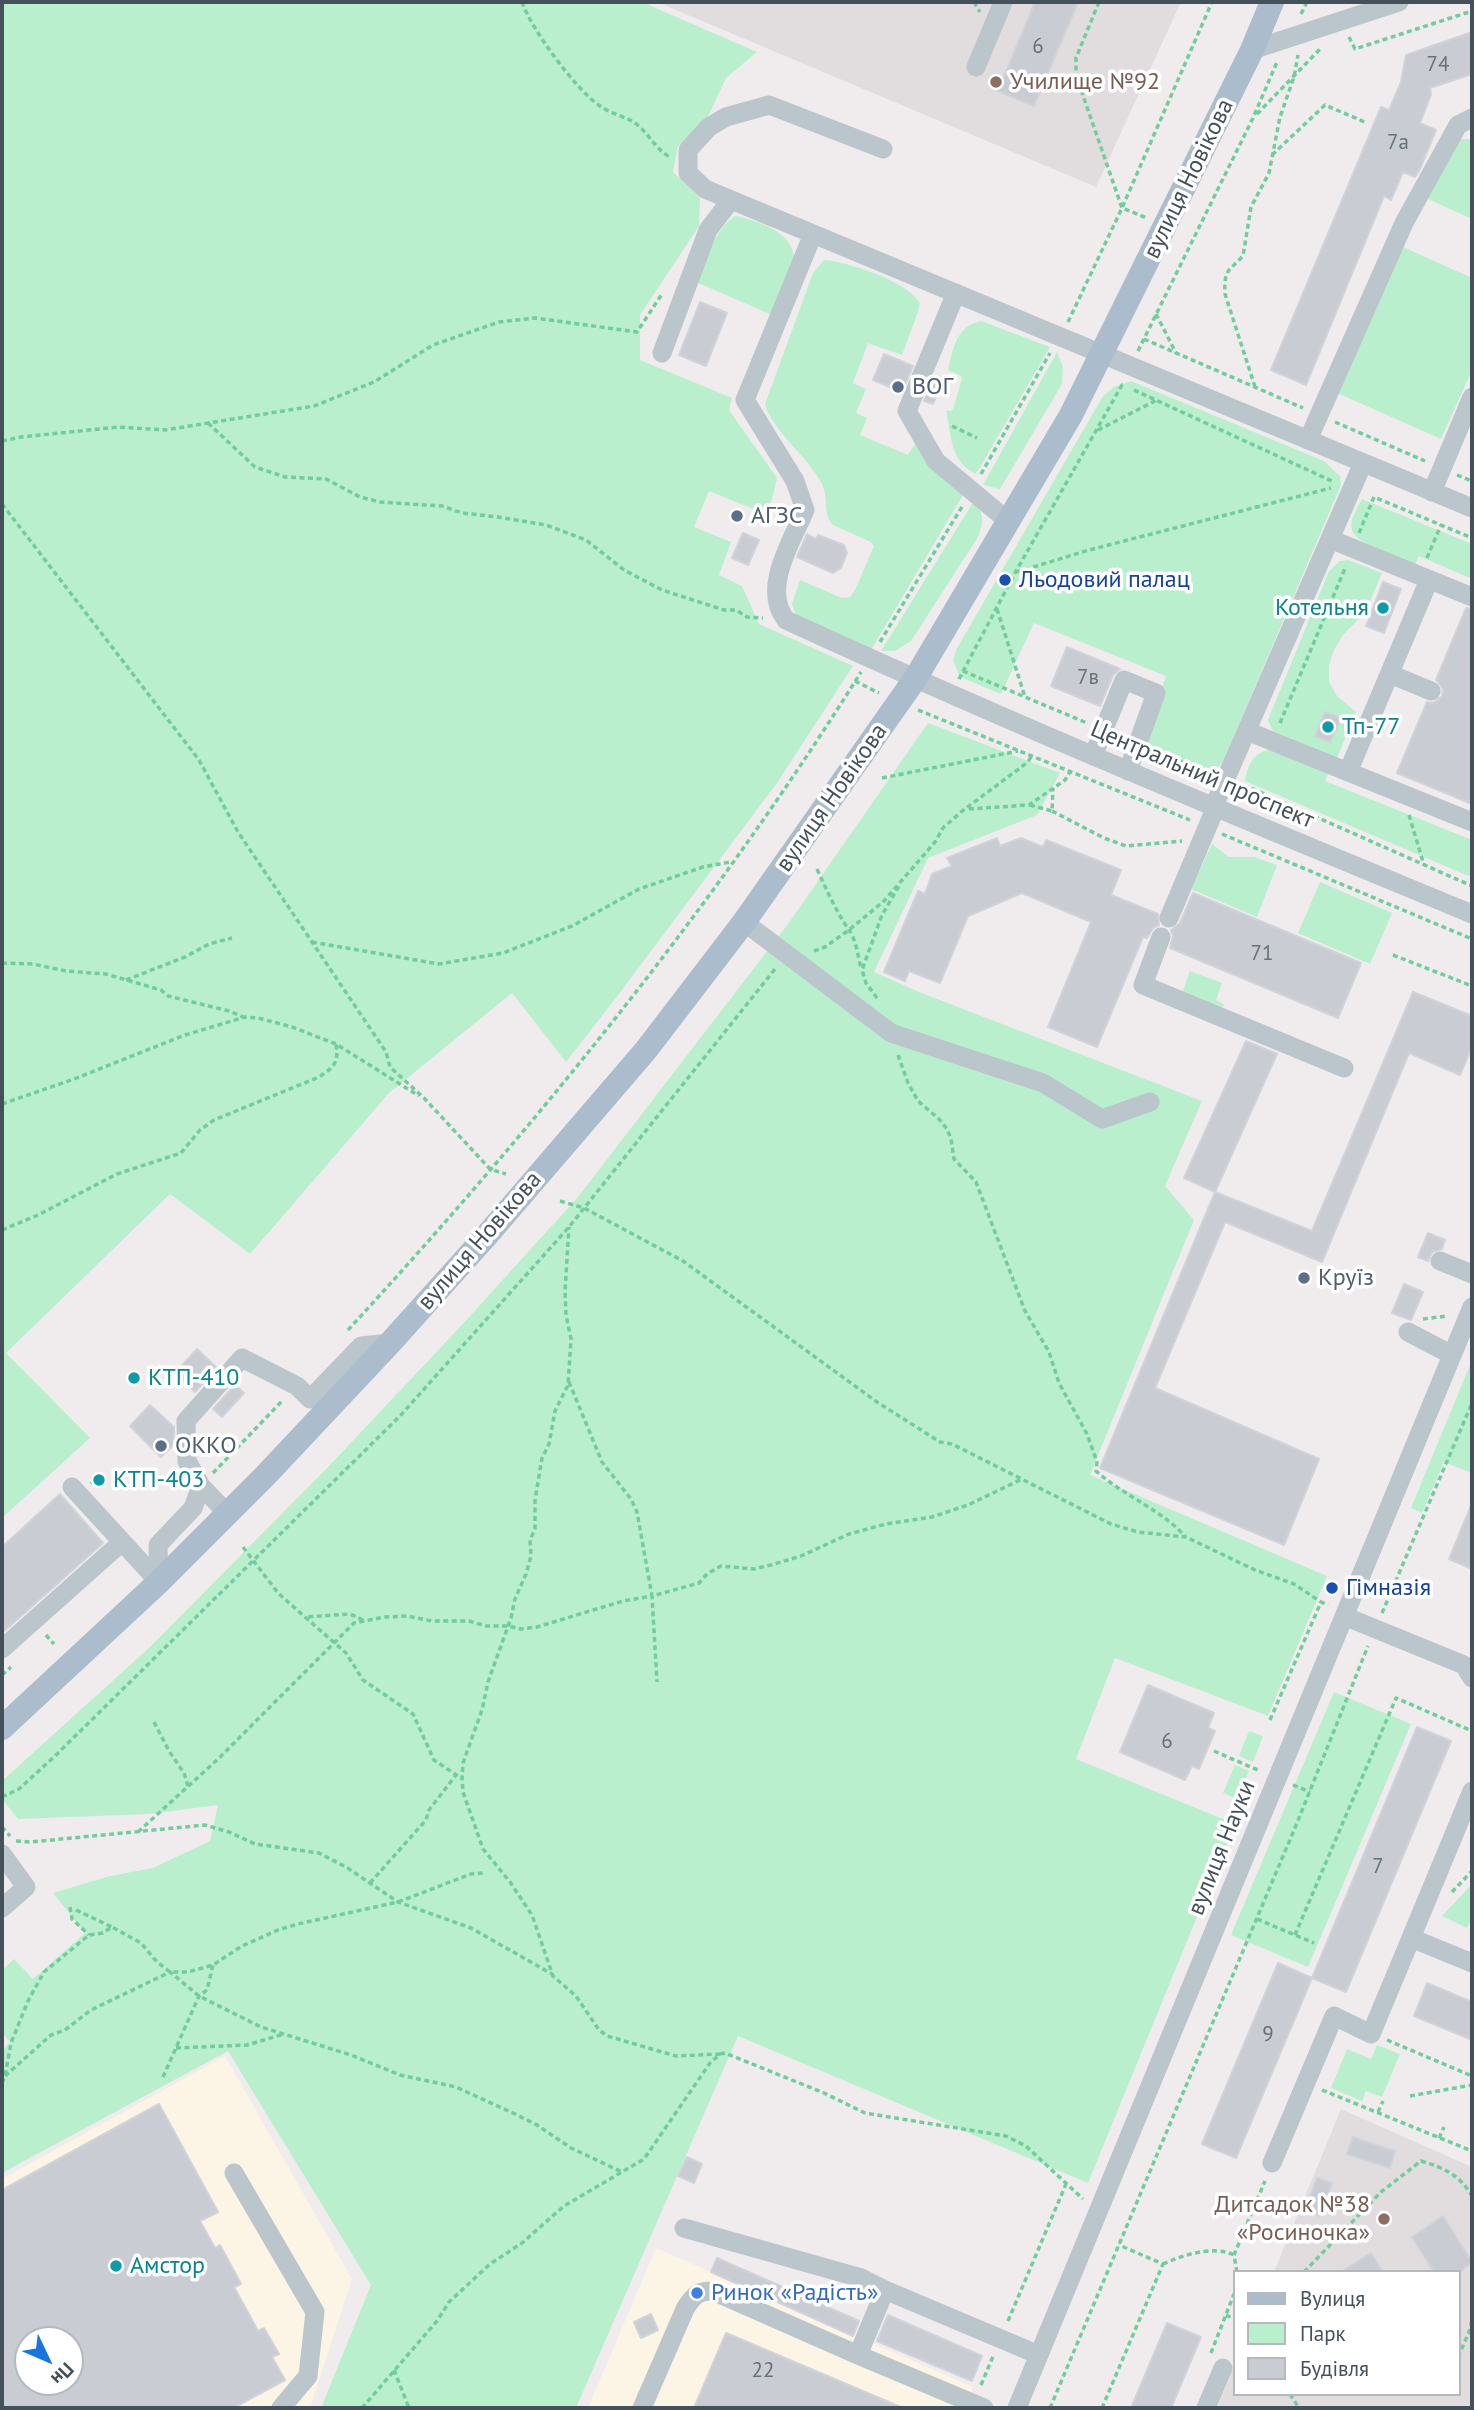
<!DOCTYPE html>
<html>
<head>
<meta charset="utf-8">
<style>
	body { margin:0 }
	#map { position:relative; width:1474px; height:2410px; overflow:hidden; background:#f0eced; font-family:"PT Sans",sans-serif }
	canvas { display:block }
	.frame { position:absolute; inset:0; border:4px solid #45515a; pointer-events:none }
	.legend { position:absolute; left:1233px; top:2270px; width:228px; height:126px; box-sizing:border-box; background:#fff; border:2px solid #b5b9bd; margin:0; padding:9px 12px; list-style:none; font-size:21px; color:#45515a }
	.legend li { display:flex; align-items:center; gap:14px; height:35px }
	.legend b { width:35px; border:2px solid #b5b9bd }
	.north { position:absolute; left:14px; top:2326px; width:70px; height:70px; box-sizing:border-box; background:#fff; border:2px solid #b5b9bd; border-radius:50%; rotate:134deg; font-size:19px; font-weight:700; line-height:28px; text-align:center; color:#45515a }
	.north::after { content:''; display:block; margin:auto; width:24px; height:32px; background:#1675df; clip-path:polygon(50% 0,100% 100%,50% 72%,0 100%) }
</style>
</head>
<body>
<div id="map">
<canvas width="1474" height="2410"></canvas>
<div class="frame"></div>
<ul class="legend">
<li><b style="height:9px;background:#abbdcc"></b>Вулиця</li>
<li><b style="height:19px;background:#b9efcc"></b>Парк</li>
<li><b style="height:19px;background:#c9ccd2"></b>Будівля</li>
</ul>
<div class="north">Пн</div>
</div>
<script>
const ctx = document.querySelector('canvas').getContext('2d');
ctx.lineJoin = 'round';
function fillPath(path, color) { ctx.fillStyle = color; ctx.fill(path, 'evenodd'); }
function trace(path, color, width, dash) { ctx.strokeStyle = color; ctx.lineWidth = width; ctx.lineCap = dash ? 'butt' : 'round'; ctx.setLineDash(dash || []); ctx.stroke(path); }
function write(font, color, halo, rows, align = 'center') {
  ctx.font = font + ' "PT Sans",sans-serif'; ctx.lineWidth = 7; ctx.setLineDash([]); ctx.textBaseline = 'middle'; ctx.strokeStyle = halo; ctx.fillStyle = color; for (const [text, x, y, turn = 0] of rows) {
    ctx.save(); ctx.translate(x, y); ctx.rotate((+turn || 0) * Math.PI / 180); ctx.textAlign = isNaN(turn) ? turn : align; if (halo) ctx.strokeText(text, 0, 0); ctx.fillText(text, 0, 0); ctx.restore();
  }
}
fillPath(new Path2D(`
	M225,2056L352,2279L310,2408H2V2179ZM28,2340H70V2382H28Z
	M656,2248L973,2387L964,2408H588Z`), '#fcf4e4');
fillPath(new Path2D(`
	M657,2H1181L1096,187Z
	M1341,2109L1472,2167L1471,2408H1217L1234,2367V2394H1458V2272H1274Z`), '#e1dddf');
fillPath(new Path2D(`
	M2,2H642L757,52L726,78L705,123L678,146L673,172L700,198L699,226L640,315V360L732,398L729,410L777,478L768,515L709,491L694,527L731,542L719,575L742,586L759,624L853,666L777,783L619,994L566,1062L512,993L389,1093L250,1254L170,1194L6,1353L90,1438L2,1518Z
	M1460,139H1472V219L1428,199Z
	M735,216C761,221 802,235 793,269C788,285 778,300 772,315L696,282C706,260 714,231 735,216Z
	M1403,247L1472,278V370L1441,439L1337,393Z
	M824,260C849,262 907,281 920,303L918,312L902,355L868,343L853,383L866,389L856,413L867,418L860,435L908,455L915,444L963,495L871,650L796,615L792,604L800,580L842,598L850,597L855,590L874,546L871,542L833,525C822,515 829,498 822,484C807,455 775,435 765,404L813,273Z
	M981,321L1050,347L976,474C950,462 951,434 946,410L951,411L953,409L962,379L961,376L948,370C953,349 956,326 981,321Z
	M1057,352L1063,367L1062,384L1000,489L983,485Z
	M1131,381L1324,461L1340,476L1341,485L1335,499L1224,759C1220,765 1216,773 1210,777C1194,785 1154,764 1139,757L1166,676L1034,623L1001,694L960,677L953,660L956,650L1103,396L1114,387Z
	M1362,499L1472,544V579L1419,556L1415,565C1401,559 1356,545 1352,530C1349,520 1357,508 1362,499Z
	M974,501C984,513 984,522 978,537L911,641L895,651H881Z
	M1348,560L1382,573L1365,613L1343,635L1334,650L1329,666V682L1337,696L1356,712L1337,758L1273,731L1268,720L1329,571L1340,561Z
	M928,723L1060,773L1037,815L928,858L874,972L919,992L1202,1101L1165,1186L1194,1220L1090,1475L1327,1576L1268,1716L1115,1658L1076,1759L1235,1824L1088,2183L738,2036L576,2408H321L371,2285L228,2051L2,2173V2050L10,2042L2,2032V1970L14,1959L33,1979L85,1933L53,1893L110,1876L153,1868L210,1841L218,1805L149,1814L18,1819L2,1799V1781L150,1647L330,1465L460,1327L578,1197L788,924Z
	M1268,750H1274L1329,771L1325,781L1472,840L1471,877L1245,781C1247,767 1253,753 1268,750Z
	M1212,844L1229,857H1254L1277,865L1257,917L1191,889Z
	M1320,882L1392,913L1370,964L1298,933Z
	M1190,971L1222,983L1216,1000L1225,1005L1219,1008L1181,996Z
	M1472,1360V1473L1444,1462L1422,1513L1411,1508Z
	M1334,1692L1411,1724L1308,1967L1231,1935Z
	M1249,1731L1263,1736L1253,1762L1239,1756Z
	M1235,1765L1249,1771L1237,1799L1223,1793Z
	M1472,1884V1917L1467,1928L1442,1916Z
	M1377,2045L1400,2054L1382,2097L1366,2091L1362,2101L1331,2088L1347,2049L1371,2059Z`), '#b9efcc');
const building = new Path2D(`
	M1035,2H1078L1034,106L998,91Z
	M1472,32V74L1430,88L1431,95L1420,123L1436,130L1420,169L1415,177L1403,172L1391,200L1384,196L1306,385L1271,370L1381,107L1389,110L1401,82L1406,55Z
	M700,302L727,313L706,366L679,355Z
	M884,354L913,366L902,392L873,380Z
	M935,375L944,378L933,404L924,401Z
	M743,533L759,540L748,565L732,558Z
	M807,534L816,539L818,535L844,545L847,553L841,568L833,573L797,557Z
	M1383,582L1401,589L1384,633L1366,626Z
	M1466,608L1472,609V804L1397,773L1427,702L1433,703L1442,696L1443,689L1436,680Z
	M1067,647L1120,669L1113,675L1100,706L1051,686Z
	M1325,712L1341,718L1330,742L1315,736Z
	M997,838L1000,846L1021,838L1043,847L1046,840L1121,870L1111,895L1158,914L1159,925L1153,928L1147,938L1143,937L1097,1047L1048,1027L1091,922L1022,893L968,916L940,983L909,971L905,981L884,972L918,891L925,894L932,874L952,866L947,858Z
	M1193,893L1361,963L1338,1018L1170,948L1173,936L1171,930L1180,923Z
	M1413,992L1472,1016V1047L1460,1075L1409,1053L1322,1262L1225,1222L1155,1388L1319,1459L1284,1545L1100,1468L1215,1192L1312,1231Z
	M1246,1041L1277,1054L1215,1192L1184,1178Z
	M1428,1233L1445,1240L1442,1249L1432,1252L1428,1261L1418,1257Z
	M1404,1284L1423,1292L1411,1320L1392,1313Z
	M197,1349L217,1368L195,1392L175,1373Z
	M235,1385L244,1393L222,1417L213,1409Z
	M150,1405L174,1427V1444L161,1457L130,1426Z
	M60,1494L103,1543L2,1633V1547Z
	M1472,1503V1569L1449,1559Z
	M1148,1685L1214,1713L1208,1728L1215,1731L1199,1769L1192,1766L1185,1780L1120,1752Z
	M1417,1727L1451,1741L1346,1992L1312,1978Z
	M1278,1963L1312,1978L1236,2158L1202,2144Z
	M1427,1983L1472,2002V2040L1414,2016Z
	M159,2104L218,2212L200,2221L215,2248L220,2245L241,2284L234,2287L258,2331L264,2328L279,2354L272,2357L285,2380L233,2408H2V2190ZM28,2340H70V2382H28Z
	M1353,2137L1395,2151L1390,2168L1347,2154Z
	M687,2157L702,2164L694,2183L678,2176Z
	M1317,2178L1332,2183L1320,2216L1305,2210Z
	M1443,2216L1472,2262L1460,2272H1434L1412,2237Z
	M1371,2253L1383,2272H1341Z
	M717,2258L859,2321L853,2336L711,2272Z
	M651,2314L658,2330L641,2338L634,2322Z
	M888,2315L982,2356L972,2381L877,2341Z
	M1167,2323L1201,2337L1171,2408H1131Z
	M726,2333L903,2408H694Z`);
fillPath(building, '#c9ccd2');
trace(building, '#d0d3d9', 2);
trace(new Path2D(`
	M522,2C531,29 577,91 600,106C610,113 628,118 635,123C648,132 655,149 670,157
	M974,2L980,12
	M1099,2L1076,58V69L1079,84L1122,208L1147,218
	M1301,14L1307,2
	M1349,37L1355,49L1472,11
	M1257,114L1322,47
	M1272,155L1325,105L1367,123
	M1156,314L1176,353
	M1068,322L1122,208L1212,2
	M1144,339L1303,408
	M1138,351L1253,118L1277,62
	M1255,387L1225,294C1224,269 1228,272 1243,256L1251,207L1269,173L1280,117L1294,77L1298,55
	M1134,390L1334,482
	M1335,422L1425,461
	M208,423L255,467L285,477L326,479L360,497L380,502L442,506L462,513L498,517L546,525L586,540L624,570L662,590L724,610H736L747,617L763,618
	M952,426L977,438
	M1098,430L1157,400
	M2,441L21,437L118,427L165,430L314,406L374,382L433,345L499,322L535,318L637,332L662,294
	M981,474L1050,353
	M1457,475L1472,481
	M2,504L199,760L238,832L386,1052L390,1067L424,1098L490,1169L506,1174
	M1359,533L1374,497L1472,538
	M1427,558L1441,525
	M1017,572L1089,550L1331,488
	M997,609L1025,697
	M880,642L963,505
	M963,671L1087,723
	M959,679L1015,573L1122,385L1124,386
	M855,681L879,693
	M918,710L1190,820
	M1280,723L1346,566
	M1155,752L1210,772
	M882,778L1018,751
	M1244,785L1472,886
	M1030,805L1052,811L1053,788
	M969,809L1029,805L1065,780L1070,772
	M1052,811L1104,838L1126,846L1182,841
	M1409,815L1424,865
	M1222,834L1472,939
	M817,869C827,891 836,911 849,930C856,939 858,957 861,968
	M312,942L439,964L503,953L572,926L639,889L703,867L730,862
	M814,951L825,947L849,930L884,901L935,842L943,828L961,812L1028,762L1031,757
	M1393,955L1472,986
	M2,963L33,964L66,971L106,974L161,990L168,996L229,1011L243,1017
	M126,980L185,957L209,944L232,938
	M877,998L866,983L862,970L882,915L899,886
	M898,1055L908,1083L918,1101L939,1119L947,1129L951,1139L954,1159L976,1182L1025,1311L1049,1352L1059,1383L1087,1434L1097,1462L1096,1471C1124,1496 1160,1509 1185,1536
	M2,1104L74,1079L185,1035L245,1017L258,1018L292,1027L336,1044L419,1096
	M560,1201L584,1208L683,1261L877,1402L940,1442L952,1444L1111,1524L1138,1532L1186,1537L1255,1570L1294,1584L1321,1602
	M2,1230L38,1215L117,1174L181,1153L200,1130L214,1120L319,1077C334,1067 339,1063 336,1044
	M1423,1319L1447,1316
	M348,1330C534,1128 715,906 861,672
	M569,1382L602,1462L631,1499L637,1512L652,1596L699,1583L707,1574L721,1566L754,1569L771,1565L801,1556L849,1534L886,1524L932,1517L968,1505L1022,1479
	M213,1473L283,1400
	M91,1484L101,1473
	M243,1547L278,1593L305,1617
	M1382,1613L1472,1403
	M363,1620L350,1614L305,1617L346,1653L363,1680L413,1714L434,1760L461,1778
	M46,1635L54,1644
	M2,1675L11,1667
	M1270,1720L1321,1602L1328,1605
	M154,1722L169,1751L184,1773L188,1786
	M1214,1751L1260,1771
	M1293,1785L1310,1792
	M2,1797L19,1789L54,1757L400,1416L569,1227L775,969
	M2,1827L10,1836
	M138,1832L217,1760L354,1623L385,1617L407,1616L432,1621H469L486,1626H508L521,1629L537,1627L623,1601L652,1596L657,1682
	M16,1841L31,1842L205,1825L229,1832L255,1844L319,1853L346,1867L398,1902L471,1928L552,1974
	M370,1883L426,1820L429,1810L456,1775
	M1452,1892L1472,1871
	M70,1907L72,1919L89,1935
	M76,1910L112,1927
	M1257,1919L1314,1943
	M1295,1935L1396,1698L1472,1731
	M1387,2040L1472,2076
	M176,2048L247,2045L284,2034
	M720,2054L725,2053L824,2093L865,2113L1006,2136L1026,2146L1083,2199
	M5,2076L51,2035L65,2030L91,2010L170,1972L199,1996L261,2027L351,2055L400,2075L456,2087L515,2114L537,2125L571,2148L622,2172
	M163,2077L199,1996L207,1990L213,1965
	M2,2083L5,2076L11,2043L28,2001L44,1972L89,1935L103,1933L112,1927L141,1943L157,1962L170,1972H188L213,1965L242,1946L278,1930L298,1924L398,1902L471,1874L483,1873
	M1322,2090L1472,2151
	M1410,2096L1472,2085
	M1378,2112L1383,2101
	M1439,2138L1444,2127
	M1163,2264C1183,2255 1213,2245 1234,2255
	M1237,2272L1234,2255L1265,2181
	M1304,2272L1381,2192L1421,2161C1444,2168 1460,2175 1472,2196
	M1226,2315L1234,2319
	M1008,2321L1066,2184
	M1472,2321L1469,2332L1472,2337
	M1211,2353L1234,2294
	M1458,2357L1469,2332
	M394,2370L409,2408
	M981,2385L994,2354
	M1290,2394L1299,2408
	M362,2408L437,2321L449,2302L490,2264L522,2243L564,2206L644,2159L710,2063L720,2054L676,2056L607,2036L599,2030L576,1996L553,1976L532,1915L510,1882L483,1849L463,1792L462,1778L463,1763L482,1710L488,1682L511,1618L515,1599L526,1574L531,1556L530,1540L535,1529V1500L542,1458L549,1444L555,1411L568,1385L571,1339L566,1315L565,1291L569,1227
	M1050,2408L1297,1823L1368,1646
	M1102,2408L1163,2264L1119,2245`), '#71cd9d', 3.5, [5, 3.5]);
trace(new Path2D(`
	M1252,50L1399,2
	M976,67L1003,2
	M883,149L769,105L726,117L709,127L688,150V173L705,189L1472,508
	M813,234L745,400L795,481L805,510C792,541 761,589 786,620C1012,724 1242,819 1472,914
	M956,293L907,411L936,461L1008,521
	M662,353L708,230L731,200
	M1308,440L1404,223L1458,125L1472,118
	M1432,492L1472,397
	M1330,539L1472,597
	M1390,674L1431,691
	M1247,731L1472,822
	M1093,756L1124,680L1156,693L1128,771
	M1348,772L1429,580
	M1213,808L1363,463
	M1169,918L1215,809
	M744,922L891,1033L1043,1083L1102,1119L1150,1102
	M1161,937L1143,985L1344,1068
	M1440,1261L1472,1274
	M1408,1332L1452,1355
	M72,1487L159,1582
	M227,1513L201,1486L187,1461L186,1421L242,1358L297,1386L310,1399L361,1346L390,1343
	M159,1582L158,1545L193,1508L201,1486
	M1344,1616L1464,1665L1472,1678
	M2,1649L122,1542
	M1472,1791L1411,1938L1472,1963
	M2,1854L26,1887L2,1908
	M1272,2163L1334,2016L1371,2034L1411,1938
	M234,2173L315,2312L308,2376L281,2408
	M684,2228L861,2278L885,2290
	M642,2408L685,2309C693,2296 699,2289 715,2292L858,2355
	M984,2408L858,2355L885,2290L1039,2355
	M1017,2408L1472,1307
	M1206,2408L1223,2368`), '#bbc5cc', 19);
trace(new Path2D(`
	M2,1728L159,1582L265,1476L390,1343L488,1234L646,1050L744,922L915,679L1071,415L1252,50L1272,2`), '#abbdcc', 24);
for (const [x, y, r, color] of [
	[996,82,7,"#8d6e63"],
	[898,387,7,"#5c6f8a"],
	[737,516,7,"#5c6f8a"],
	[1005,580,7,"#1a4fb4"],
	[1383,608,7,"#0f9aa8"],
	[1328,727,7,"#0f9aa8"],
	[1304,1278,7,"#5c6f8a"],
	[134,1378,7,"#0f9aa8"],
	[161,1446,7,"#5c6f8a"],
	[99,1480,7,"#0f9aa8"],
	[1332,1588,7,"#1a4fb4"],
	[1384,2219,7,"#8d6e63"],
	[116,2266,7,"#0f9aa8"],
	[697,2293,7,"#3f7fe0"]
]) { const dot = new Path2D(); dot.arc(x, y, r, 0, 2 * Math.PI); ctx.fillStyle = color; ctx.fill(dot); trace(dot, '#fff', 2.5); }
write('21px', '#667078', null, [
	["6",1038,47],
	["74",1438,65],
	["7а",1398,143],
	["7в",1088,678],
	["71",1262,954],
	["6",1167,1742],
	["7",1378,1867],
	["9",1268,2035],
	["22",763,2371]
]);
write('24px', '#785e54', '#fff', [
	["Училище №92",1010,82],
	["Дитсадок №38",1370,2205,"right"],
	["«Росиночка»",1370,2233,"right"]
], 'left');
write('24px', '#45515a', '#fff', [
	["вулиця Новікова",1189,179,-64],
	["Центральний проспект",1202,775,23],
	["вулиця Новікова",832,798,-55],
	["вулиця Новікова",480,1241,-49],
	["вулиця Науки",1222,1848,-68]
]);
write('24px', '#4e5e75', '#fff', [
	["ВОГ",912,387],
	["АГЗС",751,516],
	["Круїз",1318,1278],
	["ОККО",175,1446]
], 'left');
write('24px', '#164399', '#fff', [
	["Льодовий палац",1019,580],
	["Гімназія",1346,1588]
], 'left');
write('24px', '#0d838f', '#fff', [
	["Котельня",1369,608,"right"],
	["Тп-77",1342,727],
	["КТП-410",148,1378],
	["КТП-403",113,1480],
	["Амстор",130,2266]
], 'left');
write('24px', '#366cbe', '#fff', [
	["Ринок «Радість»",711,2293]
], 'left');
</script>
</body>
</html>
